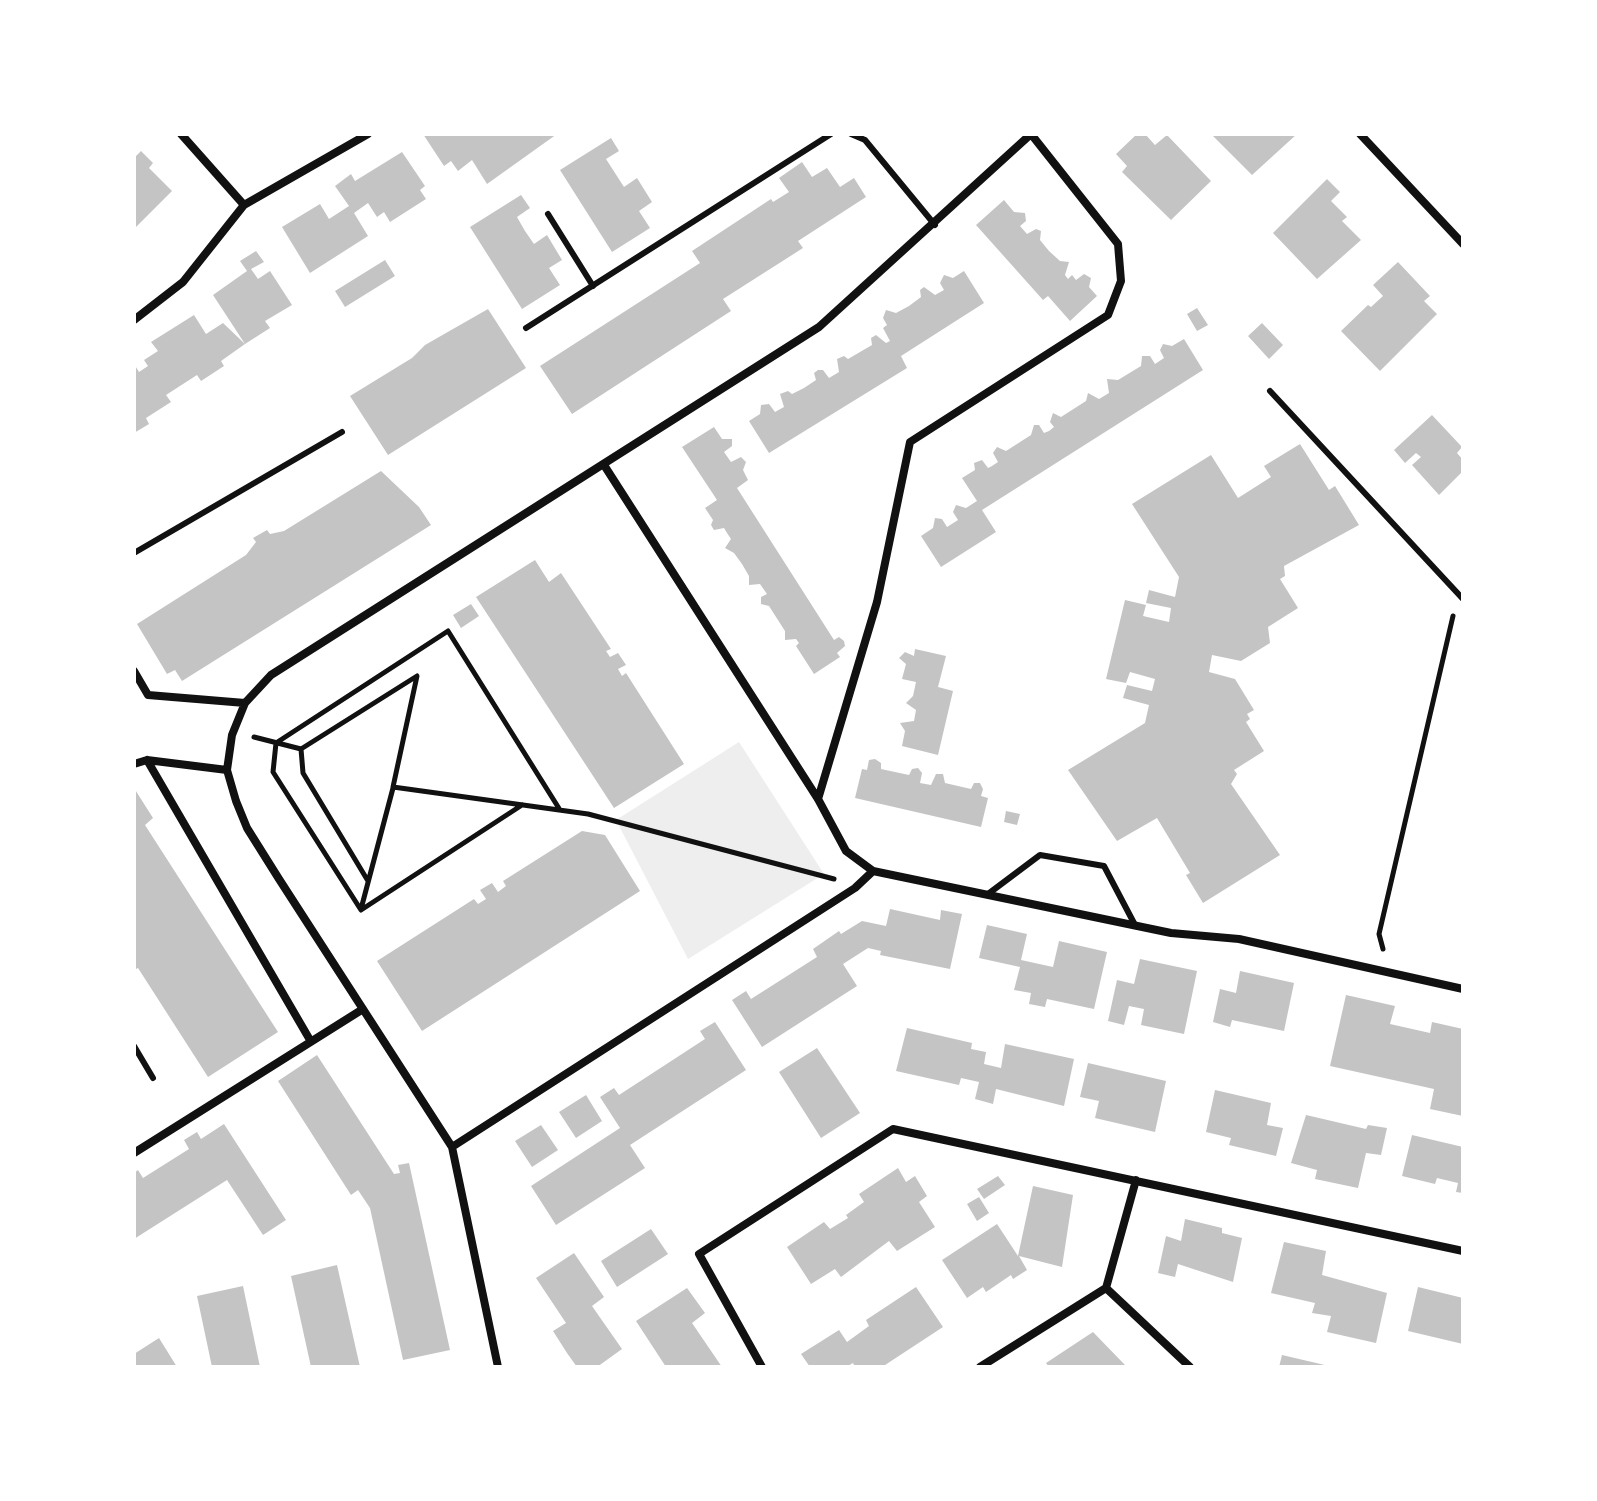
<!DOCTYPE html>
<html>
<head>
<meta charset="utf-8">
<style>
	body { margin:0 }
	#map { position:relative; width:1597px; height:1501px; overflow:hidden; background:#fff; font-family:Barlow,sans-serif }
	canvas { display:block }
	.frame { position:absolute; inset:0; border:136px solid #fff; pointer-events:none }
</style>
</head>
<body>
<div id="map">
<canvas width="1597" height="1501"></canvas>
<div class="frame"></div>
</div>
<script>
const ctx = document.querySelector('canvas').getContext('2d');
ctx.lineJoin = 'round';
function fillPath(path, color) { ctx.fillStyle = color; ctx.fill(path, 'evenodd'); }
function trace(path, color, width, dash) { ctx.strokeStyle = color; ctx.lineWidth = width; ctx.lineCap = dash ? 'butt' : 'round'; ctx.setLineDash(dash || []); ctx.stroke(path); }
fillPath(new Path2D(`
	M739,742L824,874L688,959L616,820Z`), '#eee');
fillPath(new Path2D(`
	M423,134H557L487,184L472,160L458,171L451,161L444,166Z
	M1137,134H1145L1155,145L1167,135L1211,181L1171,220L1122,172L1127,166L1116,154Z
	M1211,134H1297L1252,175Z
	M611,138L619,151L606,159L624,187L637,178L652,202L639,211L650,228L612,252L560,170Z
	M141,151L153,163L149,168L172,191L136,227L134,158Z
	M402,152L425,186L420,190L426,199L390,222L384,212L377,217L368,203L354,213L368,236L310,273L282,227L320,204L329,219L349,206L335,186L351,174L355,181Z
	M802,162L812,177L827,168L840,187L854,178L866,197L798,241L803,248L723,299L731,311L572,414L540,366L700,263L692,251L771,199L773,202L789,192L779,178Z
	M1327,179L1340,192L1331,201L1347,217L1342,221L1361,240L1317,279L1273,233Z
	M521,195L530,208L517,217L525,231L534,244L547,235L562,260L549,268L560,285L522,309L470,227Z
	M1004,200L1014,212L1025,213L1026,221L1020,226L1027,234L1036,229L1041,231L1040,240L1049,251L1060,261L1069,262L1065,275L1068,279L1072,275L1076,280L1084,274L1091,278L1089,287L1097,296L1070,321L1048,296L1043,300L976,225Z
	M256,251L264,262L251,269L258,279L270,271L292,305L265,321L270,328L245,344L213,295L247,271L240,261Z
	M385,260L395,276L345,307L335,291Z
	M1398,262L1430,296L1424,301L1437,314L1380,371L1341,331L1368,305L1371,307L1383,296L1373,285Z
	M964,271L984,303L901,356L907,368L769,453L749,421L760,414L761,405L769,404L775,412L784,407L780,394L788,391L792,394L804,388L816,380L814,373L818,370H823L829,378L839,372L837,359L844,356L848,359L872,345L871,338L876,335L886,343L890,341L883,328L887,325L883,318L886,310L896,313L909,306L921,297L920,290L924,287L935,295L944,290L940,283L944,275L953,278Z
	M1197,308L1208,325L1197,331L1187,314Z
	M488,309L526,368L388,455L350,396L412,358L425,345Z
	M194,315L206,334L223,323L245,344L221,361L224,366L201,381L197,375L166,395L171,402L146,418L149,424L134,433V364L139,372L148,366L144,360L158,351L151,342Z
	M1262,323L1283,345L1269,359L1248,336Z
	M1184,339L1203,370L982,510L996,532L941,567L921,536L933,528L935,518L942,519L947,527L958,520L953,512L956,505L966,508L977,501L962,478L975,470L974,463L982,460L988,468L992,466L998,462L993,453L997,447L1006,451L1031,435L1034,425H1039L1044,433L1049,431L1054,427L1050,422L1053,413L1061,417L1086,401L1088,393L1099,399L1109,393L1107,379L1118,380L1141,366L1142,356H1150L1155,364L1164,358L1160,350L1163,344L1172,346Z
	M1432,415L1462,447L1457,453L1463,460V471L1439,495L1412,465L1421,457L1416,453L1405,463L1394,450Z
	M714,427L722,439H732V446L724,452L731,462L741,457L746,462L743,470L748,480L737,488L834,640L839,637L844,641L845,646L837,653L840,657L814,674L796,646L799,643L796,639L785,640V631L769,606L761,604V597L767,594L760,584L749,585V576L742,564L734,553L725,548L731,539L727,533L724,528L714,530L711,525L713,520L705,508L717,500L682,447Z
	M1300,444L1329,490L1335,486L1359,525L1284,566L1285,576L1280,579L1298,608L1268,627L1270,643L1241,661L1212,655L1209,672L1235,679L1254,710L1247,714L1250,719L1246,722L1264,751L1234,770L1237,774L1231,784L1280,855L1203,903L1186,875L1190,873L1157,818L1117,841L1068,770L1145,723L1149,705L1123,698L1127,685L1152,691L1155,679L1130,672L1126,683L1106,679L1125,600L1146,605L1143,616L1169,622L1171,608L1146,603L1149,590L1175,597L1179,577L1132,504L1211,455L1238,498L1271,477L1264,466Z
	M381,471L419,507L431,525L182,681L175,670L167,674L137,624L246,555L256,542L253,538L267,530L270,534L284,531Z
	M535,560L549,582L561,573L611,649L606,651L610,657L618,653L626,665L618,669L622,676L626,673L684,764L614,808L476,597Z
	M471,604L479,616L461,628L453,615Z
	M915,649L946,656L938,687L953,691L938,755L902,746L905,731L900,723L914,721L916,710L906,703L913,696L916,682L902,679L906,664L899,658L905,652L914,656Z
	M875,759L881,763V769L909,775L912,769L918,768L922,773L920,783L931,785L936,774H943L945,783L971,789L974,783H980L983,789L981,796L988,798L981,827L855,798L862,769L867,770L869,760Z
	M134,788L153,818L145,825L278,1032L208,1077L138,968L134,970Z
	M1006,811L1020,814L1017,825L1004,822Z
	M582,831L605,835L640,891L422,1031L377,961L474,899L478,904L486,899L480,890L492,883L498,892L506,886L503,881Z
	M890,909L940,920L941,910L962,914L950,969L880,955L881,951L868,948L843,964L857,986L762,1047L732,1000L746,991L751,999L817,957L813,949L839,931L841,934L862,921L886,926Z
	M987,925L1027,934L1021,960L1053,967L1059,941L1107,952L1094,1009L1047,999L1045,1007L1029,1004L1031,993L1014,990L1020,967L979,958Z
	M1140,959L1197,971L1184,1034L1141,1025L1144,1009L1129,1006L1124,1025L1108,1021L1117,980L1134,984Z
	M1240,971L1294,983L1284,1031L1232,1020L1230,1027L1213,1022L1220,989L1236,993Z
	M1346,995L1395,1006L1390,1024L1430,1033L1432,1022L1463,1029V1116L1430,1109L1434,1089L1330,1066Z
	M715,1022L746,1070L630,1145L645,1168L556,1225L531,1186L620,1128L600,1097L614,1088L619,1095L705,1039L700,1031Z
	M907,1028L972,1043L971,1049L986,1052L984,1064L1001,1068L1005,1044L1074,1059L1064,1106L996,1089L993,1104L975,1099L979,1082L961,1078L959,1085L896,1071Z
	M817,1048L860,1113L821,1138L779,1072Z
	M317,1055L394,1174L400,1173L398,1165L409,1163L450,1350L403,1360L370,1208L358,1190L351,1195L278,1081Z
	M1088,1063L1166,1081L1155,1132L1095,1118L1099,1101L1080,1097Z
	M1215,1090L1271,1103L1267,1125L1283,1128L1276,1156L1229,1145L1231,1138L1206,1132Z
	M586,1095L602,1121L576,1138L559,1112Z
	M1306,1115L1366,1129L1368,1125L1387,1128L1381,1155L1366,1153L1358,1188L1315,1179L1317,1170L1291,1163Z
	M224,1124L286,1220L263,1235L227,1180L134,1239V1173L138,1170L143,1178L189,1149L184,1140L197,1132L201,1139Z
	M541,1125L558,1150L532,1167L515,1141Z
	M1412,1135L1463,1147V1193L1456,1192L1458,1183L1437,1178L1435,1184L1402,1176Z
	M898,1168L906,1182L915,1176L927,1196L919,1202L935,1227L897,1251L889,1241L841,1277L835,1269L811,1284L787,1247L824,1222L830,1229L848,1218L846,1215L864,1202L859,1194Z
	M998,1176L1005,1185L984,1199L977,1189Z
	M1033,1186L1073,1195L1062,1267L1019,1256L1027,1270L1013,1279L1011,1275L986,1292L983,1287L967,1298L942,1260L997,1224L1018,1256Z
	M979,1197L989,1213L977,1221L967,1204Z
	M1185,1219L1222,1228V1233L1242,1238L1233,1282L1178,1264L1175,1277L1158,1273L1166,1236L1181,1241Z
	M651,1229L668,1254L617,1287L601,1261Z
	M1284,1242L1326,1251L1322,1275L1387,1293L1376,1343L1327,1332L1331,1316L1312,1313L1315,1303L1271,1293Z
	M574,1253L604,1297L592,1306L622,1349L597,1367H577L567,1353L553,1331L566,1323L536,1278Z
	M337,1265L360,1367H311L291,1276Z
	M243,1286L260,1367H212L197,1296Z
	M916,1287L943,1327L882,1367H855L853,1363L846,1367H810L801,1354L839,1330L847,1342L869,1326L866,1320Z
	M1418,1287L1463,1298V1344L1408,1331Z
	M687,1288L705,1313L692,1323L722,1367H666L636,1321Z
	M1093,1332L1125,1365L1049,1367L1046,1363Z
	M159,1338L177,1367H134V1354Z
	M1282,1355L1329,1366V1367H1279Z`), '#c4c4c4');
trace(new Path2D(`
	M254,737L301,749L417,676L393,787L588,814L834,879
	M301,749L303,773L368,881
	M522,805L361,910L273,772L276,743L448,631L560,810
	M361,909L393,788
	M1383,949L1379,934L1453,616`), '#111', 5);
trace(new Path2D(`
	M851,134L865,140L935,225
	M548,214L593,286
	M526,328L831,134
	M1270,391L1463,599
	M134,553L342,432
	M988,894L1040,855L1104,866L1135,925
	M134,1046L153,1078`), '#111', 6);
trace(new Path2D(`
	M181,134L244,205
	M1360,134L1463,244
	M134,320L183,282L244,205L368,134
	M604,465L818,799L846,851L873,871L1171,933L1239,939L1463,989
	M134,671L148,695L245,703
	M147,760L310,1040
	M134,764L147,760L227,770
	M452,1147L855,888L873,871
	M134,1153L363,1009
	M1106,1288L1190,1367
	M498,1367L452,1147L279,879L247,828L236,801L227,770L232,735L245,703L271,675L819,327L1031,134L1118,244L1121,281L1108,315L910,442L877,602L818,799
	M762,1367L699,1254L893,1129L1463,1251
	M980,1367L1106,1288L1136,1180`), '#111', 8);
</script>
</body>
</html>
